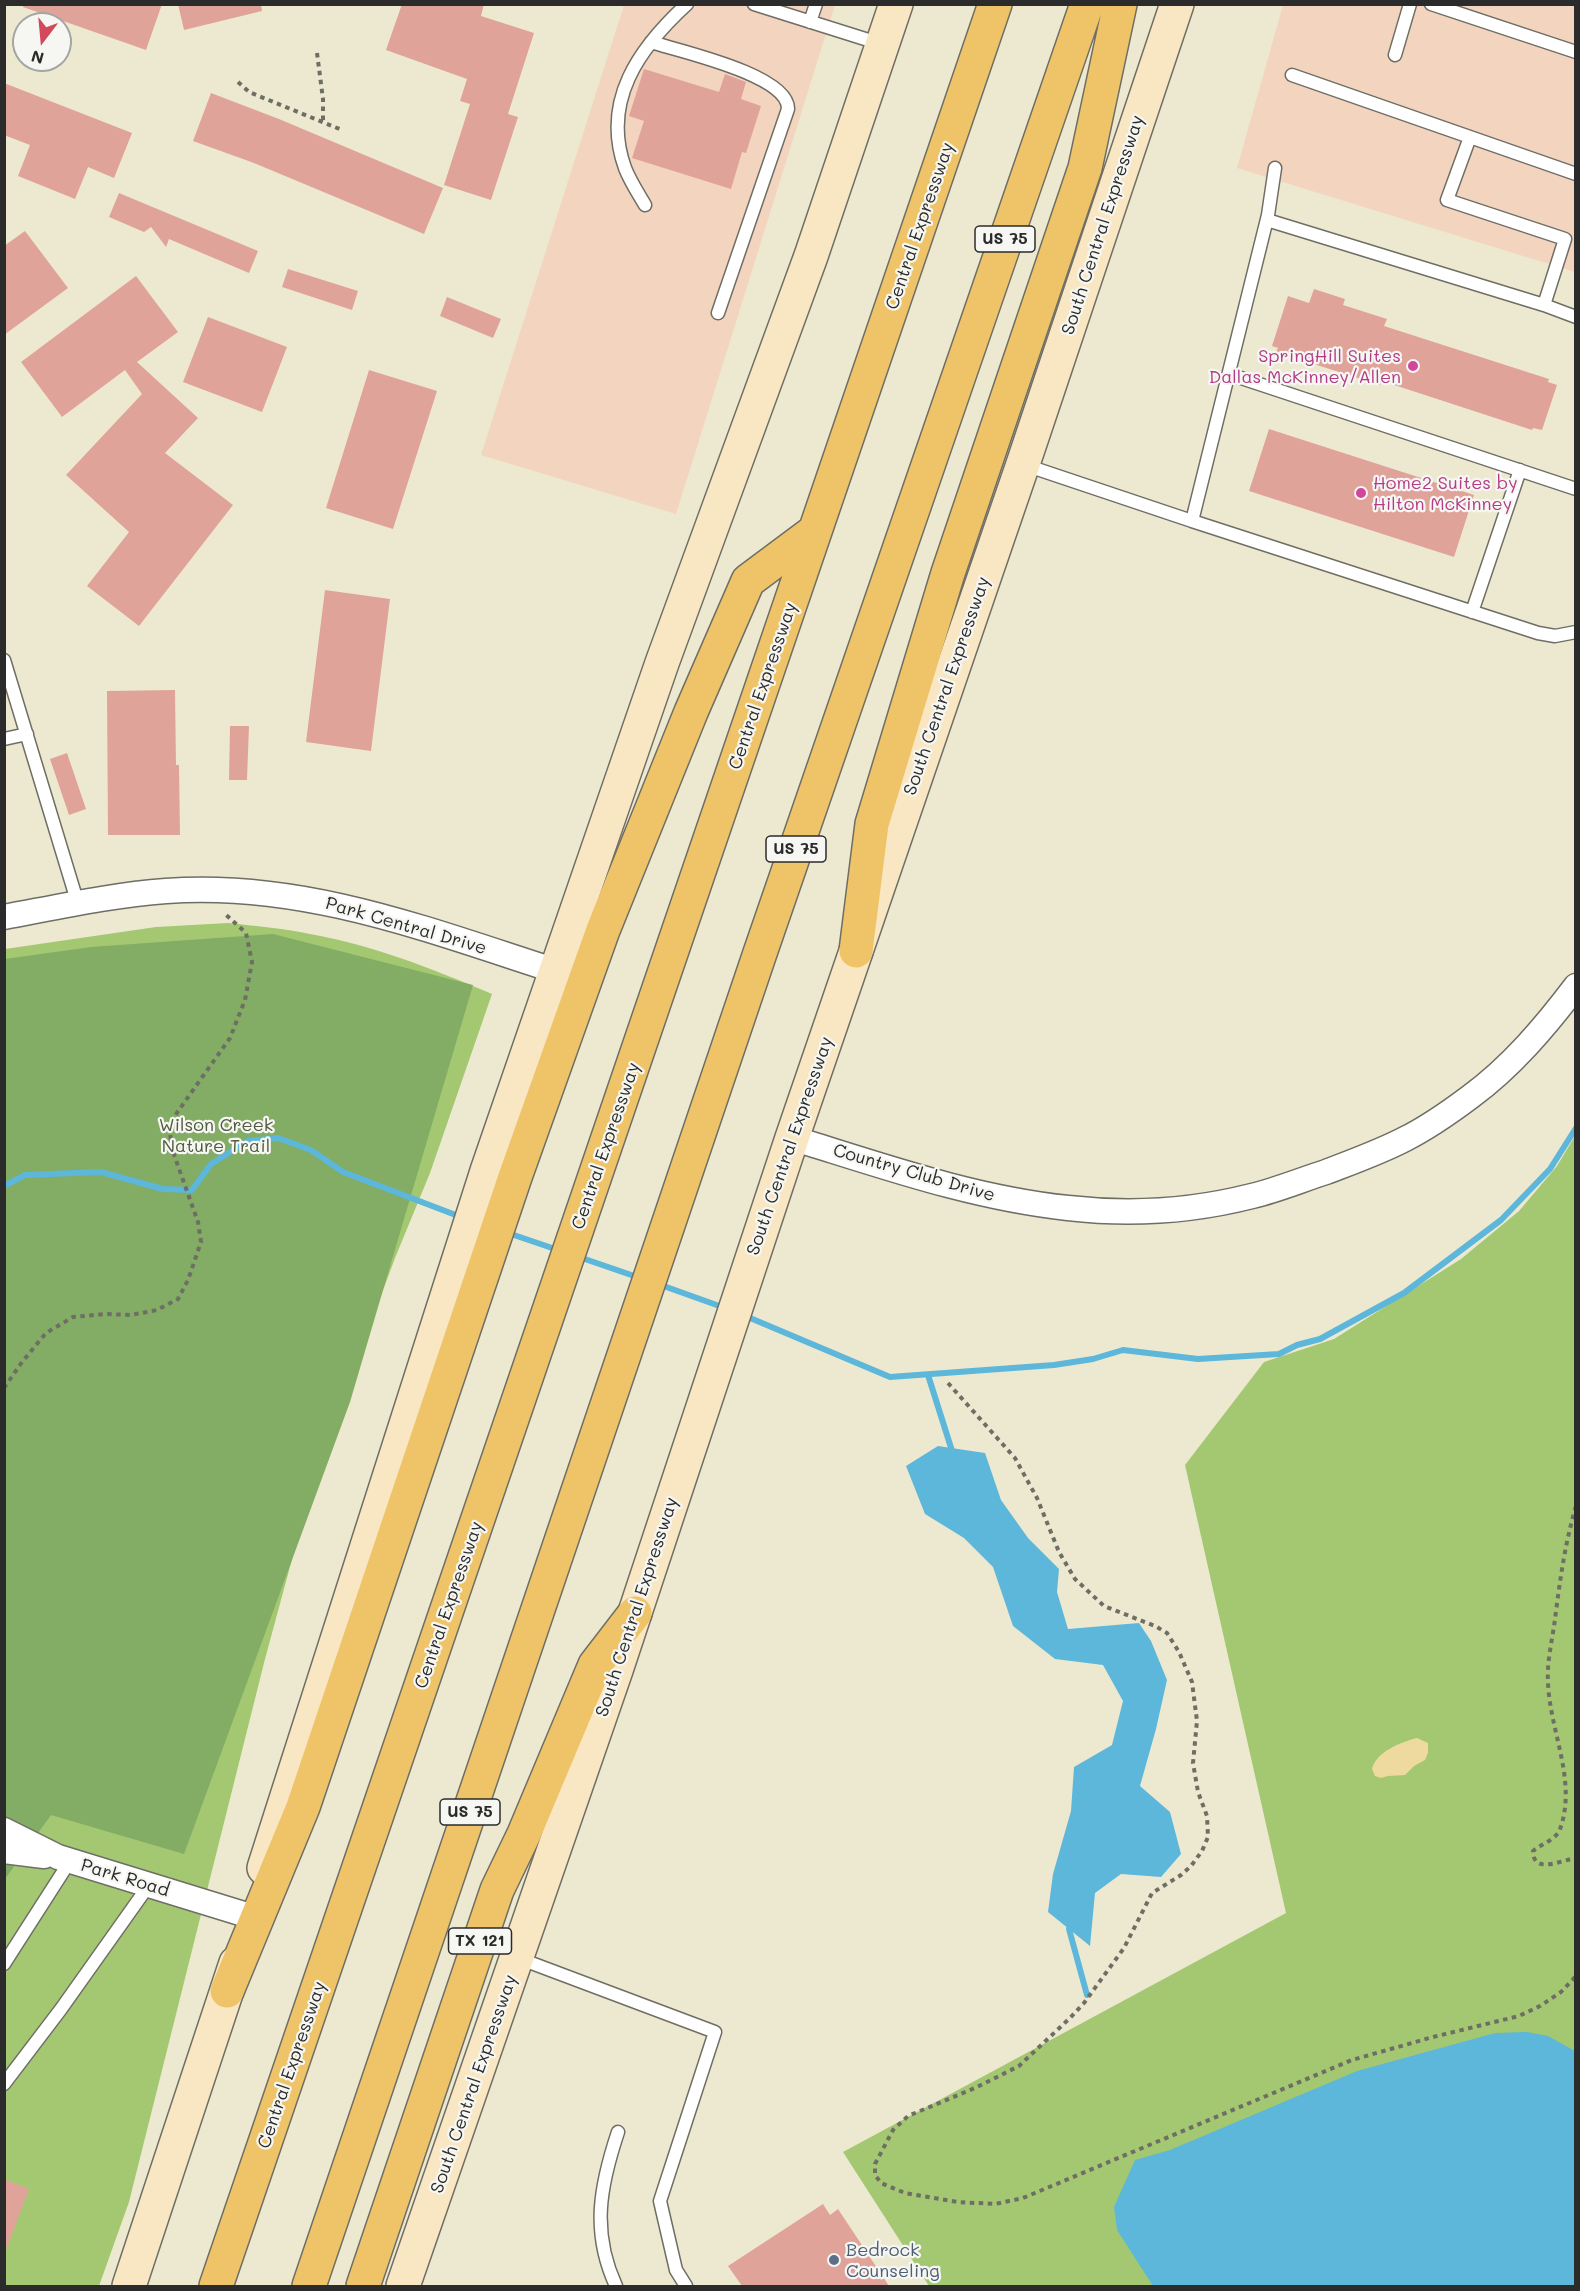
<!DOCTYPE html>
<html>
<head>
<meta charset="utf-8">
<style>
	body { margin:0 }
	#map { position:relative; width:1580px; height:2291px; overflow:hidden; background:#ede9d1; font-family:Mali,sans-serif }
	canvas { display:block }
	.frame { position:absolute; inset:0; border:6px solid #2b2b2b; pointer-events:none }
	.north { position:absolute; left:12px; top:12px; width:60px; height:60px; box-sizing:border-box; background:#f6f6f2; border:2px solid #a5a5a2; border-radius:50%; rotate:196deg; font-size:16px; font-weight:700; line-height:24px; text-align:center; color:#2b2b2b }
	.north::after { content:''; display:block; margin:auto; width:21px; height:27px; background:#d1495b; clip-path:polygon(50% 0,100% 100%,50% 72%,0 100%) }
</style>
</head>
<body>
<div id="map">
<canvas width="1580" height="2291"></canvas>
<div class="frame"></div>
<div class="north">N</div>
</div>
<script>
const ctx = document.querySelector('canvas').getContext('2d');
ctx.lineJoin = 'round';
function fillPath(path, color) { ctx.fillStyle = color; ctx.fill(path, 'evenodd'); }
function trace(path, color, width, dash) { ctx.strokeStyle = color; ctx.lineWidth = width; ctx.lineCap = dash ? 'butt' : 'round'; ctx.setLineDash(dash || []); ctx.stroke(path); }
function write(font, color, halo, rows, align = 'center') {
  ctx.font = font + ' Mali,sans-serif'; ctx.lineWidth = 4.5; ctx.setLineDash([]); ctx.textBaseline = 'middle'; ctx.strokeStyle = halo; ctx.fillStyle = color; for (const [text, x, y, turn = 0] of rows) {
    ctx.save(); ctx.translate(x, y); ctx.rotate((+turn || 0) * Math.PI / 180); ctx.textAlign = isNaN(turn) ? turn : align; if (halo) ctx.strokeText(text, 0, 0); ctx.fillText(text, 0, 0); ctx.restore();
  }
}
fillPath(new Path2D(`
	M624,5H835L676,514L481,455Z
	M1283,5H1575V272L1237,168Z`), '#f3d4bf');
fillPath(new Path2D(`
	M228,923C255,926 283,928 310,934C373,945 433,969 492,994L430,1173L395,1258L352,1374L294,1552L265,1659L129,2202L99,2286H5V949L156,927Z
	M1575,1136V2286H929L843,2152L1286,1913L1185,1465L1264,1362L1334,1339L1461,1259L1519,1211L1557,1166Z`), '#a4c872');
fillPath(new Path2D(`
	M273,934L473,985L350,1402L184,1854L51,1815L5,1879V959L91,947Z`), '#83ac64');
fillPath(new Path2D(`
	M1417,1738L1428,1743V1753L1425,1760L1414,1766L1405,1775L1388,1776L1381,1778L1375,1776L1372,1769C1376,1752 1401,1742 1417,1738Z`), '#eeda9e');
fillPath(new Path2D(`
	M938,1446L985,1453L1001,1500L1028,1538L1059,1569L1057,1592L1068,1629L1139,1623L1151,1641L1167,1680L1156,1729L1140,1786L1170,1812L1181,1854L1161,1877L1121,1874L1095,1893L1090,1946L1048,1912L1053,1874L1071,1811L1074,1767L1112,1745L1123,1701L1103,1665L1055,1659L1013,1626L993,1567L964,1538L925,1514L906,1466Z
	M1527,2032L1548,2036L1575,2051V2286H1153L1117,2230L1114,2207L1135,2160L1170,2150L1357,2071L1495,2033Z`), '#5cb7da');
trace(new Path2D(`
	M4,1186L25,1175L101,1172L163,1189L192,1190L211,1164L248,1141L278,1138L311,1150L343,1172L461,1217
	M508,1233L561,1251
	M579,1257L640,1278
	M658,1284L725,1308
	M743,1315L890,1377L1054,1365L1093,1359L1123,1350L1198,1359L1279,1354L1297,1345L1320,1339L1404,1293L1501,1220L1550,1169L1576,1128
	M928,1375L953,1454
	M1071,1921L1069,1929L1087,1995`), '#5cb7da', 6);
fillPath(new Path2D(`
	M23,4H162L146,50L23,7Z
	M178,4H261L262,11L184,30Z
	M402,4H484L481,16L534,33L508,114L518,117L491,200L444,185L470,104L460,101L467,79L386,50Z
	M644,69L719,92L725,74L746,82L741,99L761,106L746,153L742,152L731,189L632,158L644,121L629,116Z
	M4,83L132,133L114,178L88,167L75,199L18,176L30,145L4,135Z
	M211,93L279,119L443,188L424,234L254,163L193,141Z
	M119,193L258,251L249,273L169,239L166,247L151,227L144,232L109,217Z
	M25,231L68,288L4,335V246Z
	M288,269L358,291L352,310L282,287Z
	M136,276L178,332L137,362L198,418L165,453L233,505L139,626L87,586L129,532L66,475L142,394L125,370L62,417L21,362Z
	M1314,289L1345,299L1343,305L1387,319L1384,326L1549,379L1548,382L1557,385L1542,430L1533,428L1532,430L1382,381L1380,385L1276,352L1278,348L1272,346L1288,296L1309,303Z
	M447,297L501,319L493,338L440,316Z
	M208,317L287,347L262,412L183,382Z
	M369,370L437,391L393,529L326,508Z
	M1269,429L1474,495L1454,557L1249,491Z
	M325,590L390,599L371,751L306,742Z
	M175,690L176,765H179L180,835H108L107,691Z
	M230,726H249L247,780H229Z
	M67,753L86,809L69,815L50,759Z
	M4,2179L29,2189L6,2250H4Z
	M823,2204L830,2215L838,2209L889,2286H742L728,2266Z`), '#e0a399');
const lane = new Path2D(`
	M754,4L881,44
	M1431,4L1576,52
	M810,22L816,4
	M651,42C679,51 789,75 788,109L718,313
	M1395,55L1410,4
	M1292,75L1576,174
	M1470,137L1447,200L1565,239L1544,305L1576,317
	M1275,168L1268,215L1192,521L1538,633L1555,636L1576,632
	M645,205C638,193 630,181 625,168C601,101 639,48 687,4
	M1267,220L1544,305
	M1229,374L1576,489
	M1025,465L1192,521
	M1472,612L1520,470
	M4,660L78,904
	M4,739L27,734
	M518,1958L715,2032L660,2201L676,2270L686,2286
	M4,1964L70,1861
	M4,2084L61,2009L149,1885
	M616,2286C591,2232 600,2186 618,2132`);
const street = new Path2D(`
	M4,917C58,907 112,895 166,891C303,881 428,930 556,971
	M792,1138C883,1166 973,1198 1068,1208C1129,1215 1193,1211 1252,1196C1277,1190 1301,1180 1326,1172C1352,1162 1380,1152 1405,1139C1427,1128 1450,1112 1470,1097C1511,1067 1545,1027 1576,986
	M4,1830L58,1857L250,1916
	M4,1851L44,1856`);
const secondary = new Path2D(`
	M264,1868L488,1168L662,663L811,256L896,4
	M129,2286L236,1963
	M403,2286L616,1670L792,1138L1023,464L1177,4`);
const highway = new Path2D(`
	M856,951L872,824L948,573L1085,168L1120,4
	M227,1991L303,1807L515,1177L603,930L691,712L748,581L815,531
	M216,2286L995,4
	M309,2286L760,953L1087,4
	M363,2286L497,1890L524,1834L595,1665L635,1613`);
trace(lane, '#6f6e65', 15);
trace(street, '#6f6e65', 27);
trace(secondary, '#6f6e65', 36);
trace(highway, '#6f6e65', 36);
trace(new Path2D(`
	M317,53L323,99V122
	M238,82L249,92L342,130
	M948,1383L1015,1458L1037,1498L1059,1552L1075,1579L1104,1606L1155,1626L1167,1633L1179,1652L1192,1682L1197,1721L1193,1763L1198,1792L1207,1816L1208,1837L1202,1851L1191,1866L1181,1875L1152,1893L1124,1948L1084,2003L1070,2018L1019,2066L975,2088L908,2116L893,2130L875,2164V2175L881,2183L905,2193L958,2202L995,2204L1023,2198L1352,2060L1433,2037L1519,2016L1540,2006L1561,1992L1576,1976
	M4,1388L22,1362L46,1333L73,1317L105,1314L131,1315L157,1310L178,1299L188,1280L201,1242L198,1222L172,1149L169,1124L230,1038L245,1000L252,962L246,933L224,913
	M1576,1506C1565,1543 1560,1580 1555,1619C1553,1635 1549,1652 1548,1669C1545,1726 1580,1778 1559,1832C1552,1841 1542,1844 1533,1851C1533,1875 1562,1860 1576,1858`), '#6f6e65', 4, [4.5, 4.5]);
trace(lane, '#fff', 12);
trace(street, '#fff', 24);
trace(secondary, '#f9e7c3', 33);
trace(highway, '#efc469', 33);
for (const [x, y, r, color] of [
	[1413,366,6,"#d1479c"],
	[1361,493,6,"#d1479c"],
	[834,2260,6,"#5c6f8a"]
]) { const dot = new Path2D(); dot.arc(x, y, r, 0, 2 * Math.PI); ctx.fillStyle = color; ctx.fill(dot); trace(dot, '#f6f6f2', 2); }
for (const [x, y, w] of [
	[1005,239,60],
	[796,849,60],
	[470,1812,60],
	[480,1941,63]
]) { const box = new Path2D(); box.roundRect(x - w / 2, y - 13, w, 26, 4.5); ctx.fillStyle = '#f6f6f2'; ctx.fill(box); trace(box, '#2b2b2b', 1.5); }
write('bold 16px', '#2b2b2b', null, [
	["US 75",1005,239],
	["US 75",796,849],
	["US 75",470,1812],
	["TX 121",480,1941]
]);
write('18px', '#2b2b2b', '#f6f6f2', [
	["South Central Expressway",1103,225,-72],
	["Central Expressway",920,226,-71],
	["Central Expressway",763,686,-71],
	["South Central Expressway",947,686,-71],
	["Park Central Drive",406,926,16],
	["Central Expressway",606,1146,-71],
	["South Central Expressway",790,1146,-71],
	["Country Club Drive",914,1173,16],
	["Central Expressway",449,1605,-71],
	["South Central Expressway",637,1607,-72],
	["Park Road",125,1878,17],
	["Central Expressway",292,2065,-71],
	["South Central Expressway",474,2084,-71]
]);
write('18px', '#b23c85', '#f6f6f2', [
	["SpringHill Suites",1401,356],
	["Dallas McKinney/Allen",1401,377],
	["Home2 Suites by",1373,483,"left"],
	["Hilton McKinney",1373,504,"left"]
], 'right');
write('18px', '#4f5a40', '#f6f6f2', [
	["Wilson Creek",216,1125],
	["Nature Trail",216,1146]
]);
write('18px', '#4e5e75', '#f6f6f2', [
	["Bedrock",846,2250],
	["Counseling",846,2271]
], 'left');
</script>
</body>
</html>
